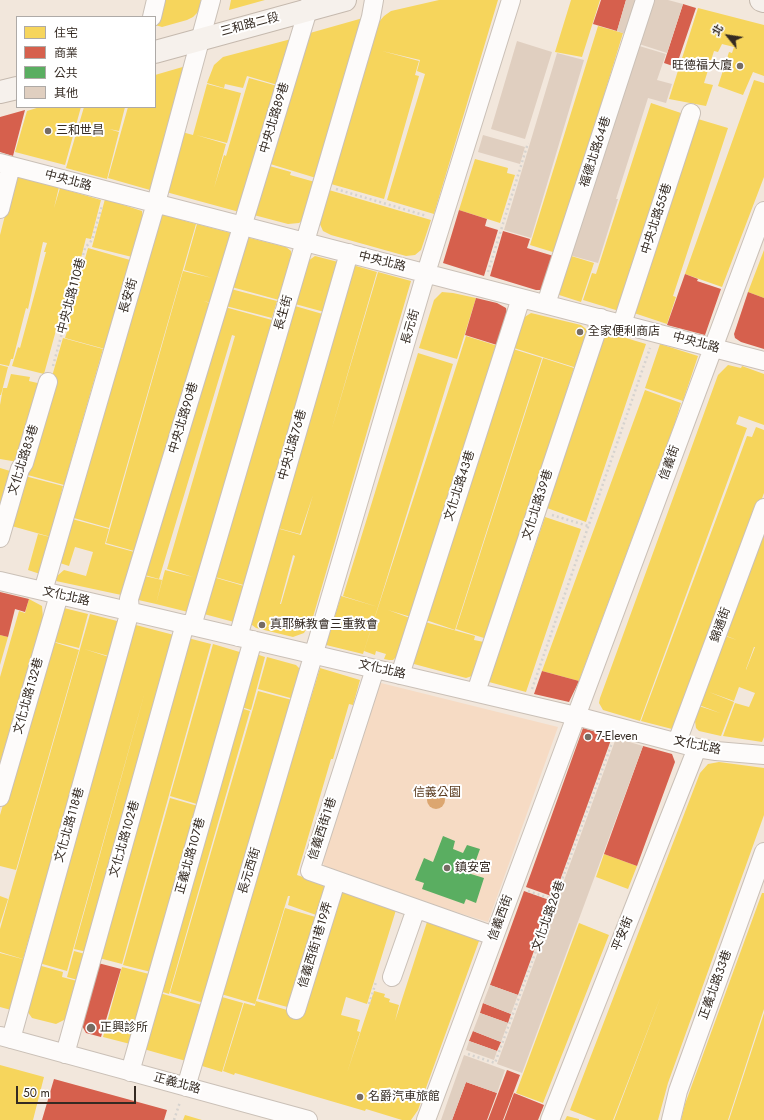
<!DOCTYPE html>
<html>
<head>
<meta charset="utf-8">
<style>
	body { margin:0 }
	#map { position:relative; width:764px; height:1120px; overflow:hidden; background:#f2e7dc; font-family:Jost,"Noto Sans TC",sans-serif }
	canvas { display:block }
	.legend { position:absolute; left:16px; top:16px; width:140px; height:92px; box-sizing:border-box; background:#fff; border:1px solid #aeaaa7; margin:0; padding:5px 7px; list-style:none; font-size:12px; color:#342a22 }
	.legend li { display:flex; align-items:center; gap:8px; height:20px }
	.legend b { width:20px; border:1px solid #aeaaa7 }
	.north { position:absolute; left:708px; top:16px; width:40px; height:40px; -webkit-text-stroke:3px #fff; paint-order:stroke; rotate:300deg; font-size:11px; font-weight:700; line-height:16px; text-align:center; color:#342a22 }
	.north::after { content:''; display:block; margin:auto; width:14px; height:18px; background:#342a22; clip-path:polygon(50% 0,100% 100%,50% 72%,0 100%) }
	.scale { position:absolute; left:16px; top:1086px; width:120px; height:18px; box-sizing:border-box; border:2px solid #342a22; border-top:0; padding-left:5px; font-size:12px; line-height:14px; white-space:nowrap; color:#342a22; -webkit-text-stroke:3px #fff; paint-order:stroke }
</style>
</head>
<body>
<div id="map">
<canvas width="764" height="1120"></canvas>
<ul class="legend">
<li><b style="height:11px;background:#f6d55c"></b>住宅</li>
<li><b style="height:11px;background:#d6604d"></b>商業</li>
<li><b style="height:11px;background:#5aae61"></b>公共</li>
<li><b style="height:11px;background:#e0cfc0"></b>其他</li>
</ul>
<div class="north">北</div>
<div class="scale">50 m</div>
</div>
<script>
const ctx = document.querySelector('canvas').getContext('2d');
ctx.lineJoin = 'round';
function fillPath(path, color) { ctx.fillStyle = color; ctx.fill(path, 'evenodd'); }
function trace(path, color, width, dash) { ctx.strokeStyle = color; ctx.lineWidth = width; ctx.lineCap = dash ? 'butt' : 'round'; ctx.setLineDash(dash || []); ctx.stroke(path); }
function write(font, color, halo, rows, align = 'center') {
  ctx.font = font + ' Jost,"Noto Sans TC",sans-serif'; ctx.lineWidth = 4; ctx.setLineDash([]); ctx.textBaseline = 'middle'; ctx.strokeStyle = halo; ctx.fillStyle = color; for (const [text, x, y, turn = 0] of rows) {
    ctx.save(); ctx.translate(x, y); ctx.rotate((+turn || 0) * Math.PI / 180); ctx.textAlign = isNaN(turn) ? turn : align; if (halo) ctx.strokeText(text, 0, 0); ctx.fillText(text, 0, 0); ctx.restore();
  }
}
fillPath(new Path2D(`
	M377,682L558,727L488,922L327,872L321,858Z`), '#f6dbc4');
fillPath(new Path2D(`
	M427 800a9 9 0 1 1 18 0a9 9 0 1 1-18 0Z`), '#dca670');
fillPath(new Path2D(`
	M159,0H201L198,12L193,17L187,20L162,27L155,25V17Z
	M231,0H265L229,10Z
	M439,0H498L434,214L387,200L425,74L417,71L420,60L382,51L419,61L415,75L419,76L384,199L331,184L378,23L384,16L391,11Z
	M571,0H600L582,57L555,52Z
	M698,8L764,25V76L753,72L743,95L718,86L729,52L732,53L734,47L722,44L718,52L714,51L704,83L713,85L706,106L669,99Z
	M363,18L316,178L267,163L310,33Z
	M598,26L623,33L556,253L530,245Z
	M295,38L281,86L247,76L243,88L225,84L224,88L207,83L214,65L223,57Z
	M186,66L150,190L108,178L128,107H155V75Z
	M249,78L281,87L243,213L166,192L182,132L193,135L207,84L241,93L227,143L196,135L226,144L214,188L224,155L226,156Z
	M754,80L764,83V177L722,287L685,274Z
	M651,103L681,113L619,311L583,300L592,273L596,274Z
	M40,107H81L65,165L15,152L27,111Z
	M84,107H125L119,131L109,129L119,132L107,179L66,168Z
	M698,119L728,128L673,296L676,297L667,324L634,313Z
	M475,159L508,168L507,173L515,175L500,223L459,210Z
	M266,165L291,172L290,175L315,182L302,221L299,223L288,224L250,214Z
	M15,176L59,187L54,208L60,188L101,200L91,239L86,238L80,262L75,261L44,374L12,366L18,347L20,348L46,252H44L47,243L43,242L28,309L26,308L13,359H11L9,366L0,364V235Z
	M329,190L431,220L421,250L415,255L406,256L331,235L323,231L319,222Z
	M105,199L142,211L143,217L132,257L92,247Z
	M161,214L196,224L109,528L74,518Z
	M197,224L235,234L215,304L204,301L212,304L141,553L106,543L183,271L212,278L184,270Z
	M242,236L286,247L291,251V256L279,300L228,286Z
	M88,248L130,260L105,349L65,338L69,325L67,324Z
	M764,250V298L748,292Z
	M568,255L594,263L581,302L556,294Z
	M315,256L342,263L328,313L295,304L308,261Z
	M349,264L377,272L331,431L378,272L411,281L313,617L304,633L293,637L256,628L252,625L249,619L273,527L301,535L313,495L300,534L274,527ZM293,555L295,556L281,604H280Z
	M227,288L277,301L272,318L222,305Z
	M442,292L453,293L476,298L457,359L419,348L434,300Z
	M221,306L272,320L265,345L268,346L200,578L197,577L188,612L156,604L165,570L193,577L167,569L235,336L232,335L159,579L141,574Z
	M295,306L326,315L247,586L215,577Z
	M531,313L581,325L586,329L587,331L577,368L514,348L523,318Z
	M606,332L646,344L586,522L547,508Z
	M466,336L498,346L411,617L388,610L410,618L399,654L393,660H389L384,659L386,654L376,651L375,655L364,651Z
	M63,338L103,349L64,485L24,474Z
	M660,344L698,356L683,401L645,388Z
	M513,349L542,358L455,630L426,620Z
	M418,353L453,364L378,607L343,596Z
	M543,358L574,368L487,639L456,629Z
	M0,365L8,367L1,395H0Z
	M728,365L741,368L742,366L764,374V425L739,416L736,424L747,428L640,721L603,710L599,703L600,698L718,375Z
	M11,374L30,377L29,381L46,385L24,463L0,459V405L3,388H7Z
	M645,390L681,403L675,423L579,681L542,671Z
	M756,427L764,430V493L676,726L672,729L641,721L747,436L752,437Z
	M0,468L17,473L0,524Z
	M21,475L63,486L51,537L8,525Z
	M545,517L581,529L526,692L489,682Z
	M72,519L109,529L105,544L138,553L126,596L56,581L57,576L64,570L86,576L93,552L75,547L69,566L60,563Z
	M764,527V737L762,742L723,736L735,703L749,707L755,693L739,687L734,701L709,692L734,702L721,736L699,731L696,728L695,721L699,706L720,713L699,705L725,636L737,640L724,635ZM754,647H755L746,670V669Z
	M38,534L50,537L40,574L28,570Z
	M140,575L162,580L156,604L134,599Z
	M213,577L244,586L234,622L204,614Z
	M341,596L378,607L363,654L326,645Z
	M29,599L42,606L43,618L0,763V677L19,611L25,613Z
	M60,607L88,614L79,648L51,641Z
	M90,614L121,622L112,657L84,649L109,657L23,959L0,952V929Z
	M425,622L475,636L474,640L484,642L472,676L466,678L414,664L413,661Z
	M132,624L174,635L87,952L74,949L146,688L67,971L39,963Z
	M0,635L8,637L0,665Z
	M188,638L211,644L122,964L99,958Z
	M50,641L79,650L16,870L0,866V815Z
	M213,644L243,653L200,805L170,796Z
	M253,653L265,657L251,710L238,706Z
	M267,657L296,665L300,669L294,699L258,689Z
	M320,668L360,680L353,705L349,704L333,759H331L297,875L329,886L319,916L288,905L290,896H288L255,1004L221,994Z
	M258,691L292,700L204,1003L170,993Z
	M237,707L250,711L169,994L156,990Z
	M719,762L764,768V815L668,1083L658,1120H614L661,996L613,1120H596L570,1110L700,773L708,764Z
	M170,798L198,806L151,972L123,965Z
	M604,854L637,866L628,889L596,877Z
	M338,890L396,910L367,1004L346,997L341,1015L360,1020L357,1031L360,1032L347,1073L374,991L385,994L384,997L390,999L389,1002L399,1005L395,1021L427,922L440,927L441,924L475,936L474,939L479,941L418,1110L411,1120H402L366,1109L365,1111L235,1073L234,1075L223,1071L244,1003L255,1006L256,1001L301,1014Z
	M762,893H764V1009L728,1120H681L685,1104Z
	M0,896L8,899L0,924Z
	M285,908L319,918L291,1008L258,999Z
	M579,923L609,935L543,1103L516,1093Z
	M74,951L85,954L78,980L67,977Z
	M0,953L26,960L11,1010L0,1007Z
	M38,965L63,972L62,977L77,981L66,1019L56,1024L32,1018L25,1008Z
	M122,967L153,975L134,1045L103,1037Z
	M156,992L202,1005L186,1061L140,1048Z
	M222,997L243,1003L222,1072L202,1066Z
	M764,1013V1120H729Z
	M0,1065L44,1077L33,1120H0Z
	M185,1115L202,1120H183Z
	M567,1116L579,1119V1120H565Z`), '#f6d55c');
fillPath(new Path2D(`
	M601,0H626L617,31L593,24Z
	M683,4L696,8L676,67L664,63Z
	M25,110L13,156L0,152V117Z
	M459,210L487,219L485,226L498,230L484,276L443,263Z
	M503,231L530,239L527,248L557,257L544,290H536L490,276Z
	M685,274L698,279L697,281L721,289L705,335L667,325Z
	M748,292L764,298V349L741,342L735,338L734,334Z
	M476,298L497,303L506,308L507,313L497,345L465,335Z
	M0,592L29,599L25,612L15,609L8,637L0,635Z
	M542,671L579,681L569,702L534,694Z
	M583,728L612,737L554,897L526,887Z
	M643,746L672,754L675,762L637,866L604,854Z
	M524,891L552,901L518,995L490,985Z
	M98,963L121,969L101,1037L86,1033L81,1024Z
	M483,1003L511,1014L508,1023L480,1013Z
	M473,1031L501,1042L497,1051L469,1041Z
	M507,1070L520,1075L503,1120H488Z
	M54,1079L167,1110L164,1120H42Z
	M466,1082L497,1093L487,1120H452Z
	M514,1093L544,1105L538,1120H504Z`), '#d6604d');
fillPath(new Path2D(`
	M443,836L455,841L453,849L463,853L467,845L480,849L471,874L484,878L476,903L466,899L464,904L422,889L424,883L415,880L424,858L433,862Z`), '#5aae61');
fillPath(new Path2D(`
	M626,0H635L625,34L617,31Z
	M654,0H668L683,4L667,53L639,44Z
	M517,41L552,52L525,139L491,129Z
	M636,45L666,54L657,80L672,84L666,103L648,98L616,199H618L598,263L569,255L589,190L596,192L589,190Z
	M557,53L584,60L531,238L504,230Z
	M483,135L525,147L520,164L478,152Z
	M616,738L643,746L522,1073L497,1064Z
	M490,985L518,995L511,1014L483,1003Z
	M480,1013L508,1023L501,1042L473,1031Z
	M469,1041L497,1051L494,1060L466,1050Z
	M464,1055L505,1070L497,1093L466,1082L452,1120H441Z`), '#e0cfc0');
const minor = new Path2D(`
	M152,17L156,0
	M0,163L764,361
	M0,209L11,166
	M546,304L645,0
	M622,324L691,113
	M0,538L20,469L24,463L48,382
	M0,581L576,716L697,748L716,751L764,755
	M43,591L156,203L211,0
	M192,626L371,17L374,0
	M238,637L349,253
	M375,669L310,871L494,936
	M400,675L521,298
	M476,692L601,318
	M677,742L764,508
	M0,797L59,595
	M392,977L416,909
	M296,1010L336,881
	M0,1036L308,1120
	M11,1039L130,611L129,599L311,0
	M65,1054L185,624
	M130,1072L253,640
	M186,1087L426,273L511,0
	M426,1120L764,211
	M550,1120L697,748
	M671,1120L678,1091L764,852`);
const major = new Path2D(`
	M761,0L764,1
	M155,52L345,0
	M0,92L17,88`);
trace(minor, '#cac0b7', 20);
trace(major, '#c5b9ae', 24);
trace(new Path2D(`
	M336,189L427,216
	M488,272L528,143
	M53,366L85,248L92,240L102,206
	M552,515L588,526
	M532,689L650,348
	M528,891L555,900
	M369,1004L376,982
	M468,1054L495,1063L612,743
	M174,1120L180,1102`), '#d6d3cf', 2.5, [2, 3]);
trace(minor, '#fdfbfa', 18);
trace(major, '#f6f1ec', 22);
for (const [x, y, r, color] of [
	[740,66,4,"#766c63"],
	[48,131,4,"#766c63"],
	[580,332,4,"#766c63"],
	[262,625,4,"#766c63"],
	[588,737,4,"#766c63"],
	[447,868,4,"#766c63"],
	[91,1028,5,"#766c63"],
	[360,1097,4,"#766c63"]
]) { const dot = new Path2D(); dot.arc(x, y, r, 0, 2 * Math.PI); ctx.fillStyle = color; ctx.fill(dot); trace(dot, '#fff', 1.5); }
write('12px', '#342a22', '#fff', [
	["三和路二段",250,25,-15],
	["中央北路89巷",275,118,-73],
	["福德北路64巷",596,152,-72],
	["中央北路",68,181,15],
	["中央北路55巷",657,219,-72],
	["中央北路",382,262,14],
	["中央北路110巷",72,296,-75],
	["長安街",129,296,-74],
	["長生街",284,313,-74],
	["長元街",411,327,-74],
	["中央北路",696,343,15],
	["中央北路90巷",184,418,-73],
	["中央北路76巷",293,445,-74],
	["文化北路83巷",24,460,-72],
	["信義街",670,463,-70],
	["文化北路43巷",460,486,-72],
	["文化北路39巷",538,505,-72],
	["文化北路",66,597,13],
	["錦通街",721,625,-70],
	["文化北路",382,670,13],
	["文化北路132巷",29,696,-74],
	["文化北路",697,746,12],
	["文化北路118巷",70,825,-74],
	["信義西街1巷",323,829,-72],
	["文化北路102巷",125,839,-74],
	["正義北路107巷",191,856,-74],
	["長元西街",250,871,-73],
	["文化北路26巷",549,916,-70],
	["信義西街",501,918,-70],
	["平安街",623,934,-68],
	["信義西街1巷19弄",316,945,-73],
	["正義北路33巷",716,985,-70],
	["正義北路",177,1084,15]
]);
write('12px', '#342a22', '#fff', [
	["旺德福大廈",732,66,"right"],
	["三和世昌",56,131],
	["全家便利商店",588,332],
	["真耶穌教會三重教會",270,625],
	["7-Eleven",596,737],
	["鎮安宮",455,868],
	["正興診所",100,1028],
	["名爵汽車旅館",368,1097]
], 'left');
write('12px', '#58391c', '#fff', [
	["信義公園",437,793]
]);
</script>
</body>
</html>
